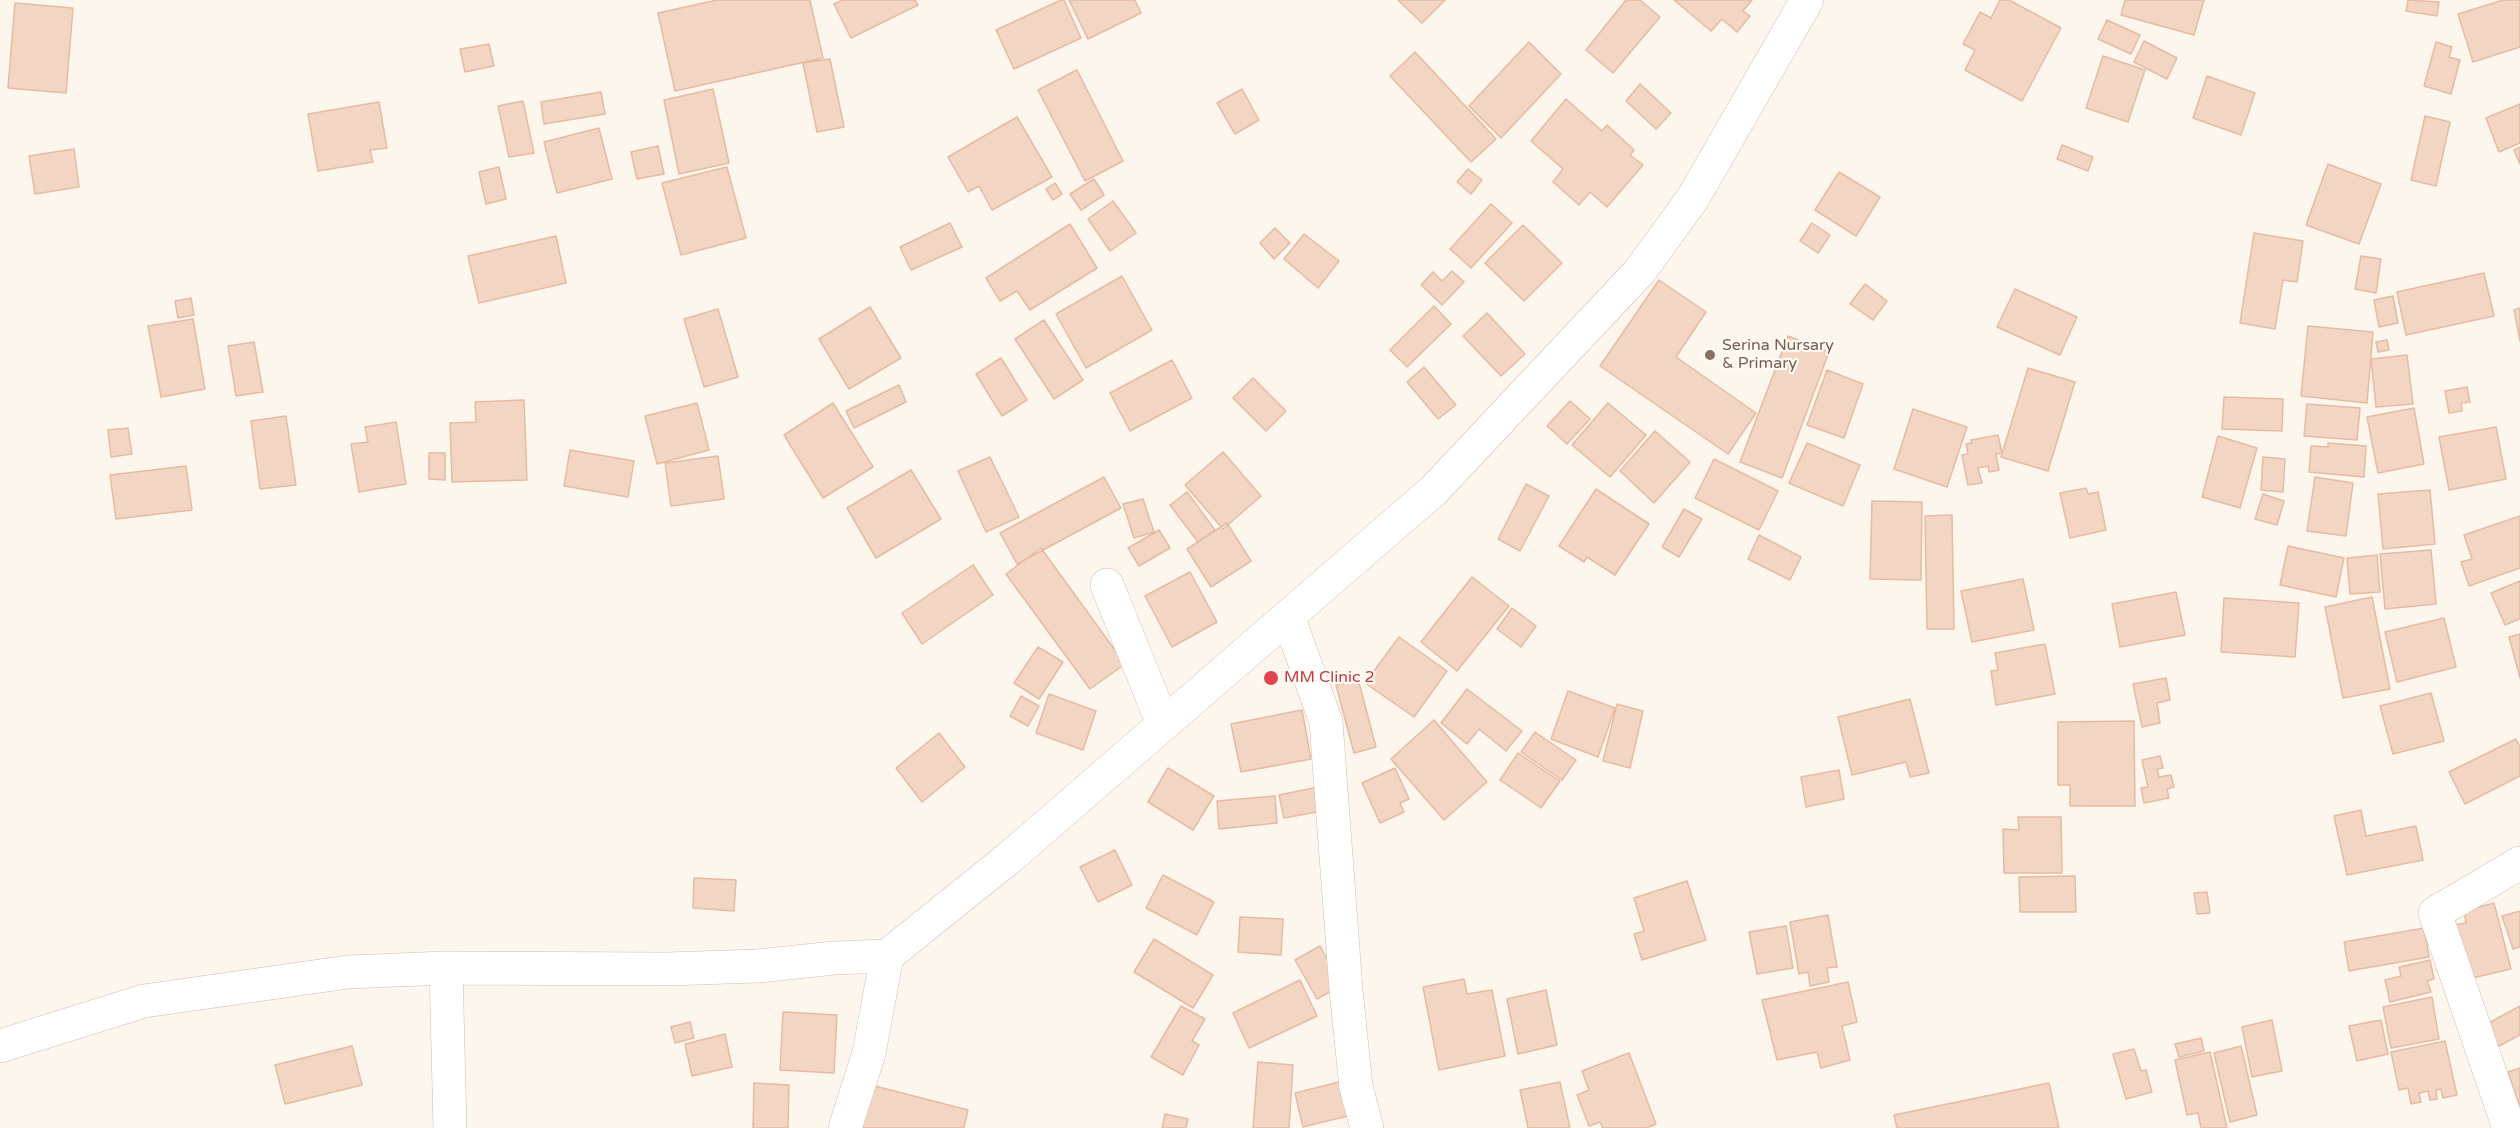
<!DOCTYPE html>
<html>
<head>
<meta charset="utf-8">
<style>
	body { margin:0 }
	canvas { display:block; background:#fdf6ec }
</style>
</head>
<body>
<canvas width="2520" height="1128"></canvas>
<script>
const ctx = document.querySelector('canvas').getContext('2d');
ctx.lineJoin = 'round';
function fillPath(path, color) { ctx.fillStyle = color; ctx.fill(path, 'evenodd'); }
function trace(path, color, width, dash) { ctx.strokeStyle = color; ctx.lineWidth = width; ctx.lineCap = dash ? 'butt' : 'round'; ctx.setLineDash(dash || []); ctx.stroke(path); }
function write(font, color, halo, rows, align = 'center') {
  ctx.font = font + ' "Varela Round",sans-serif'; ctx.lineWidth = 4.5; ctx.setLineDash([]); ctx.textBaseline = 'middle'; ctx.strokeStyle = halo; ctx.fillStyle = color; for (const [text, x, y, turn = 0] of rows) {
    ctx.save(); ctx.translate(x, y); ctx.rotate((+turn || 0) * Math.PI / 180); ctx.textAlign = isNaN(turn) ? turn : align; if (halo) ctx.strokeText(text, 0, 0); ctx.fillText(text, 0, 0); ctx.restore();
  }
}
const building = new Path2D(`
	M810,0L823,58L675,91L658,13L717,0Z
	M842,0H915L918,5L851,38L834,4Z
	M1061,0H1064L1081,38L1014,69L996,30Z
	M1069,0H1135L1141,13L1088,39Z
	M1398,0H1445L1422,23Z
	M1626,0H1640L1660,17L1613,73L1586,50Z
	M1674,0H1752L1743,11L1750,16L1737,32L1722,19L1711,31Z
	M2000,0H2009L2061,28L2022,101L1965,70L1975,50L1963,44L1980,12L1991,18Z
	M2125,0H2204L2194,35L2121,15Z
	M2408,0L2439,2L2437,16L2406,11Z
	M2503,0H2520V47L2473,62L2458,14Z
	M15,3L73,8L66,93L8,88Z
	M2107,20L2140,35L2131,54L2098,39Z
	M2144,41L2177,58L2167,79L2134,62Z
	M1529,42L1561,74L1501,138L1469,106Z
	M2436,42L2452,47L2449,57L2460,60L2451,94L2424,86Z
	M489,44L494,66L465,72L460,49Z
	M1415,52L1496,139L1471,162L1390,76Z
	M2103,56L2145,70L2128,122L2086,108Z
	M830,59L844,127L817,132L803,63Z
	M1077,70L1123,161L1085,181L1038,90Z
	M2207,76L2255,93L2241,135L2193,118Z
	M1640,84L1671,113L1656,129L1626,101Z
	M713,89L729,163L679,174L664,100Z
	M1242,89L1259,120L1235,134L1217,103Z
	M601,92L605,114L544,124L541,102Z
	M1566,99L1602,131L1607,125L1634,150L1630,155L1643,165L1607,207L1590,192L1579,205L1553,182L1563,169L1531,141Z
	M523,101L534,153L509,157L498,106Z
	M379,102L387,148L370,150L373,162L318,171L308,114Z
	M2520,104V143L2499,152L2486,118Z
	M2425,116L2450,122L2436,186L2411,180Z
	M1017,117L1052,177L992,210L979,186L968,192L948,157Z
	M599,128L612,179L557,193L544,142Z
	M2062,145L2093,157L2088,171L2057,159Z
	M658,146L664,174L637,179L631,152Z
	M2520,147V164L2514,150Z
	M74,149L79,187L35,194L29,156Z
	M2328,164L2381,184L2359,244L2306,225Z
	M499,167L506,199L486,204L479,172Z
	M727,167L746,238L681,255L662,183Z
	M1468,169L1482,180L1471,194L1457,182Z
	M1839,172L1880,197L1856,236L1815,210Z
	M1094,179L1104,195L1081,210L1070,194Z
	M1055,183L1062,194L1053,200L1046,189Z
	M1113,201L1136,233L1110,251L1088,219Z
	M1491,204L1512,223L1471,268L1450,249Z
	M950,223L962,247L911,270L900,247Z
	M1812,223L1830,235L1818,253L1800,241Z
	M1070,224L1097,268L1030,310L1017,291L1000,301L986,278Z
	M1523,225L1562,263L1524,301L1485,263Z
	M1275,228L1290,243L1274,259L1260,243Z
	M2254,233L2303,241L2297,282L2283,280L2275,329L2240,323Z
	M1304,234L1339,261L1318,288L1284,259Z
	M556,236L566,283L479,303L468,256Z
	M2361,256L2381,259L2376,293L2355,289Z
	M1452,271L1464,282L1442,305L1421,285L1433,272L1442,281Z
	M2484,273L2494,316L2406,335L2397,292Z
	M1122,276L1152,330L1086,368L1056,314Z
	M1659,280L1706,312L1676,357L1756,413L1728,454L1600,366Z
	M1865,284L1887,301L1873,320L1850,304Z
	M2015,289L2077,317L2060,355L1997,327Z
	M2393,296L2398,323L2379,327L2374,300Z
	M191,298L194,315L178,318L175,301Z
	M1434,306L1451,324L1407,367L1390,350Z
	M870,307L901,358L849,389L819,339Z
	M2520,308V341L2514,310Z
	M718,309L738,377L704,387L684,319Z
	M1487,313L1525,354L1501,376L1463,336Z
	M193,319L205,389L161,397L148,326Z
	M1044,320L1083,380L1054,399L1015,339Z
	M2308,326L2373,332L2367,403L2301,396Z
	M1788,336L1829,352L1782,478L1740,462Z
	M2387,340L2389,350L2378,352L2376,342Z
	M254,342L263,392L236,396L228,346Z
	M2407,355L2413,404L2376,407L2371,359Z
	M1001,358L1027,400L1002,416L976,374Z
	M1172,360L1192,398L1130,431L1110,393Z
	M1424,367L1456,405L1438,419L1407,382Z
	M2028,368L2075,382L2048,471L2001,457Z
	M1827,370L1863,384L1844,438L1807,425Z
	M1253,378L1286,411L1266,431L1233,398Z
	M899,385L906,402L854,428L846,411Z
	M2467,387L2470,402L2461,403L2462,411L2449,413L2445,391Z
	M2224,397L2283,399L2282,431L2222,429Z
	M524,400L527,480L452,482L450,423L476,422L475,402Z
	M1570,401L1590,419L1567,444L1547,426Z
	M697,403L709,450L657,464L645,416Z
	M833,403L873,467L823,498L784,435Z
	M1608,403L1646,435L1610,477L1572,445Z
	M2307,404L2360,408L2357,440L2304,436Z
	M2414,408L2424,464L2378,473L2367,417Z
	M1913,409L1967,427L1947,487L1894,469Z
	M286,416L296,485L260,489L251,421Z
	M396,422L406,484L359,492L351,444L368,442L365,427Z
	M2496,427L2506,479L2449,490L2439,437Z
	M128,428L132,454L111,457L108,430Z
	M1655,431L1690,462L1654,503L1620,471Z
	M1998,435L2002,453L1996,454L1999,470L1989,472L1988,466L1978,468L1982,483L1968,485L1962,455L1968,454L1966,444L1972,443L1971,440Z
	M2218,436L2257,448L2240,508L2202,497Z
	M1807,443L1860,465L1843,506L1789,483Z
	M2328,443L2366,446L2364,477L2309,472L2311,446L2328,447Z
	M570,450L634,461L628,497L564,486Z
	M1223,452L1261,496L1223,529L1185,485Z
	M429,453H445V480L429,479Z
	M718,456L724,499L671,506L665,463Z
	M990,457L1019,517L986,532L958,471Z
	M2263,457L2285,459L2283,492L2261,490Z
	M1714,459L1778,491L1759,530L1695,498Z
	M186,466L192,510L116,519L110,475Z
	M911,470L941,519L876,558L847,508Z
	M1104,477L1121,508L1017,564L1000,533Z
	M2315,477L2353,483L2346,536L2307,531Z
	M1526,484L1549,496L1520,551L1498,539Z
	M2086,488L2088,494L2098,492L2106,530L2070,538L2060,493Z
	M1596,489L1649,524L1615,575L1587,557L1584,562L1559,546Z
	M2430,490L2435,544L2383,549L2378,494Z
	M1187,492L1215,530L1198,542L1170,505Z
	M2263,494L2284,501L2277,525L2255,519Z
	M1143,499L1154,532L1134,538L1123,504Z
	M1872,501L1922,502L1921,580L1870,579Z
	M1684,509L1702,519L1679,557L1662,547Z
	M1952,515L1954,629H1927L1925,516Z
	M2520,516V568L2469,586L2461,562L2472,559L2464,535Z
	M1227,523L1251,561L1211,587L1187,549Z
	M1159,530L1170,548L1139,566L1128,548Z
	M1759,535L1801,557L1790,580L1748,559Z
	M2288,546L2344,558L2336,597L2280,585Z
	M1041,548L1125,664L1090,689L1006,574Z
	M2431,550L2436,604L2385,609L2380,554Z
	M2377,555L2380,592L2350,594L2347,558Z
	M973,565L993,595L922,644L902,613Z
	M1190,572L1217,622L1172,647L1145,596Z
	M1472,577L1509,606L1457,671L1421,642Z
	M2023,579L2034,630L1972,642L1961,591Z
	M2520,581V619L2505,625L2491,593Z
	M2176,592L2185,635L2120,647L2112,604Z
	M2372,597L2390,689L2343,698L2325,607Z
	M2224,598L2299,603L2295,657L2221,652Z
	M1512,608L1536,626L1521,647L1497,629Z
	M2444,618L2456,667L2397,682L2385,632Z
	M2520,634V678L2509,637Z
	M1399,637L1447,671L1414,717L1365,683Z
	M2045,644L2055,694L1996,705L1991,671L1998,670L1995,653Z
	M1038,647L1063,662L1039,699L1014,683Z
	M2166,678L2170,700L2157,703L2160,723L2142,727L2133,684Z
	M1358,679L1376,747L1354,753L1336,685Z
	M1467,689L1522,731L1506,751L1479,729L1467,744L1441,723Z
	M1568,691L1615,708L1598,757L1551,739Z
	M2431,693L2444,741L2393,754L2380,706Z
	M1049,694L1096,711L1083,750L1036,733Z
	M1021,696L1039,706L1028,726L1010,716Z
	M1910,699L1929,773L1910,777L1906,762L1852,775L1838,717Z
	M1617,704L1643,711L1630,768L1603,761Z
	M1302,710L1311,759L1241,772L1231,724Z
	M1434,720L1487,782L1444,820L1391,759Z
	M2134,721L2135,806H2070V785H2058V722Z
	M1535,732L1576,760L1562,780L1521,752Z
	M939,733L965,767L922,802L896,768Z
	M2516,739L2520,747V776L2465,804L2449,772Z
	M1518,753L1560,781L1541,808L1500,780Z
	M2160,756L2163,768L2157,769L2159,777L2171,775L2174,787L2167,789L2169,798L2144,803L2141,788L2148,787L2142,760Z
	M1168,768L1214,796L1193,830L1148,802Z
	M1395,768L1409,799L1400,803L1404,812L1380,823L1362,783Z
	M1839,770L1844,799L1806,807L1801,777Z
	M1318,787L1322,811L1284,818L1279,795Z
	M1275,796L1277,823L1219,829L1217,801Z
	M2361,810L2366,836L2416,826L2423,860L2347,875L2334,816Z
	M2018,817H2061L2062,873H2004L2003,829L2019,830Z
	M1115,850L1132,885L1098,902L1080,867Z
	M1163,875L1214,902L1197,935L1146,908Z
	M2075,876L2076,912H2020L2019,877Z
	M694,878L736,880L734,911L693,908Z
	M1687,881L1706,940L1642,960L1634,934L1644,931L1634,898Z
	M2207,892L2210,913L2197,914L2194,893Z
	M2494,903L2511,969L2468,979L2455,925L2466,923L2464,911Z
	M2520,911V947L2513,949L2502,916Z
	M1828,915L1837,967L1827,968L1829,982L1810,986L1808,972L1799,974L1790,922Z
	M1240,917L1283,919L1281,955L1238,952Z
	M1786,926L1793,968L1757,974L1749,932Z
	M2424,928L2429,957L2349,971L2344,942Z
	M1154,939L1213,975L1193,1008L1134,972Z
	M1320,946L1342,985L1317,999L1295,960Z
	M2430,960L2434,979L2427,981L2431,992L2390,1002L2385,980L2401,976L2399,967Z
	M1464,979L1467,994L1492,990L1505,1056L1439,1070L1423,987Z
	M1300,980L1317,1016L1249,1048L1233,1013Z
	M1848,982L1857,1022L1842,1026L1850,1060L1821,1068L1817,1052L1777,1060L1762,1000Z
	M1546,990L1557,1045L1518,1054L1507,999Z
	M2432,997L2439,1039L2391,1048L2383,1007Z
	M1181,1006L1205,1019L1192,1041L1199,1045L1183,1075L1151,1057Z
	M2520,1006V1035L2499,1046L2487,1024Z
	M783,1012L837,1015L834,1073L780,1070Z
	M2272,1020L2282,1071L2252,1077L2242,1027Z
	M2381,1020L2388,1054L2357,1061L2349,1026Z
	M690,1022L694,1038L675,1043L671,1027Z
	M725,1034L732,1067L692,1076L685,1044Z
	M2201,1038L2204,1051L2179,1057L2175,1044Z
	M2445,1041L2457,1095L2443,1098L2441,1089L2436,1090L2437,1099L2430,1100L2428,1091L2419,1093L2421,1102L2411,1104L2408,1088L2399,1090L2391,1052Z
	M352,1046L362,1085L285,1104L275,1065Z
	M2241,1046L2257,1115L2230,1122L2214,1053Z
	M2134,1049L2141,1071L2146,1070L2152,1092L2126,1099L2113,1054Z
	M2210,1052L2227,1128H2201L2198,1113L2187,1115L2175,1060Z
	M1629,1053L1656,1124L1646,1128H1603L1600,1122L1589,1126L1577,1095L1589,1090L1582,1071Z
	M1258,1062L1293,1065L1289,1128H1253Z
	M2520,1068V1104L2519,1105L2508,1072Z
	M1343,1081L1352,1115L1303,1127L1295,1093Z
	M1560,1082L1570,1128H1528L1520,1090Z
	M754,1083L789,1085L788,1128H753Z
	M2049,1083L2059,1128H1897L1894,1115Z
	M871,1085L968,1110L964,1128H860Z
	M1165,1114L1188,1119L1186,1128H1162Z`);
fillPath(building, '#f3d5c3');
trace(building, '#e6bba3', 1.5);
const minor = new Path2D(`
	M1107,585L1163,724
	M1288,616L1326,722L1346,990L1356,1087L1367,1128
	M446,968L450,1128
	M0,1046L144,1001L348,972L446,968L668,969L758,966L834,958L887,956L1009,858L1434,490L1640,271L1693,198L1807,0
	M845,1128L869,1053L887,956
	M2509,1128L2435,913L2520,863`);
trace(minor, '#d1beb0', 34);
trace(minor, '#fff', 33);
for (const [x, y, r, color] of [
	[1710,355,6,"#8d6e63"],
	[1271,678,8,"#e0444e"]
]) { const dot = new Path2D(); dot.arc(x, y, r, 0, 2 * Math.PI); ctx.fillStyle = color; ctx.fill(dot); trace(dot, '#fffaf3', 2); }
write('16px', '#785e54', '#fffaf3', [
	["Serina Nursary",1722,346],
	["& Primary",1722,364]
], 'left');
write('16px', '#be3a42', '#fffaf3', [
	["MM Clinic 2",1284,678]
], 'left');
</script>
</body>
</html>
